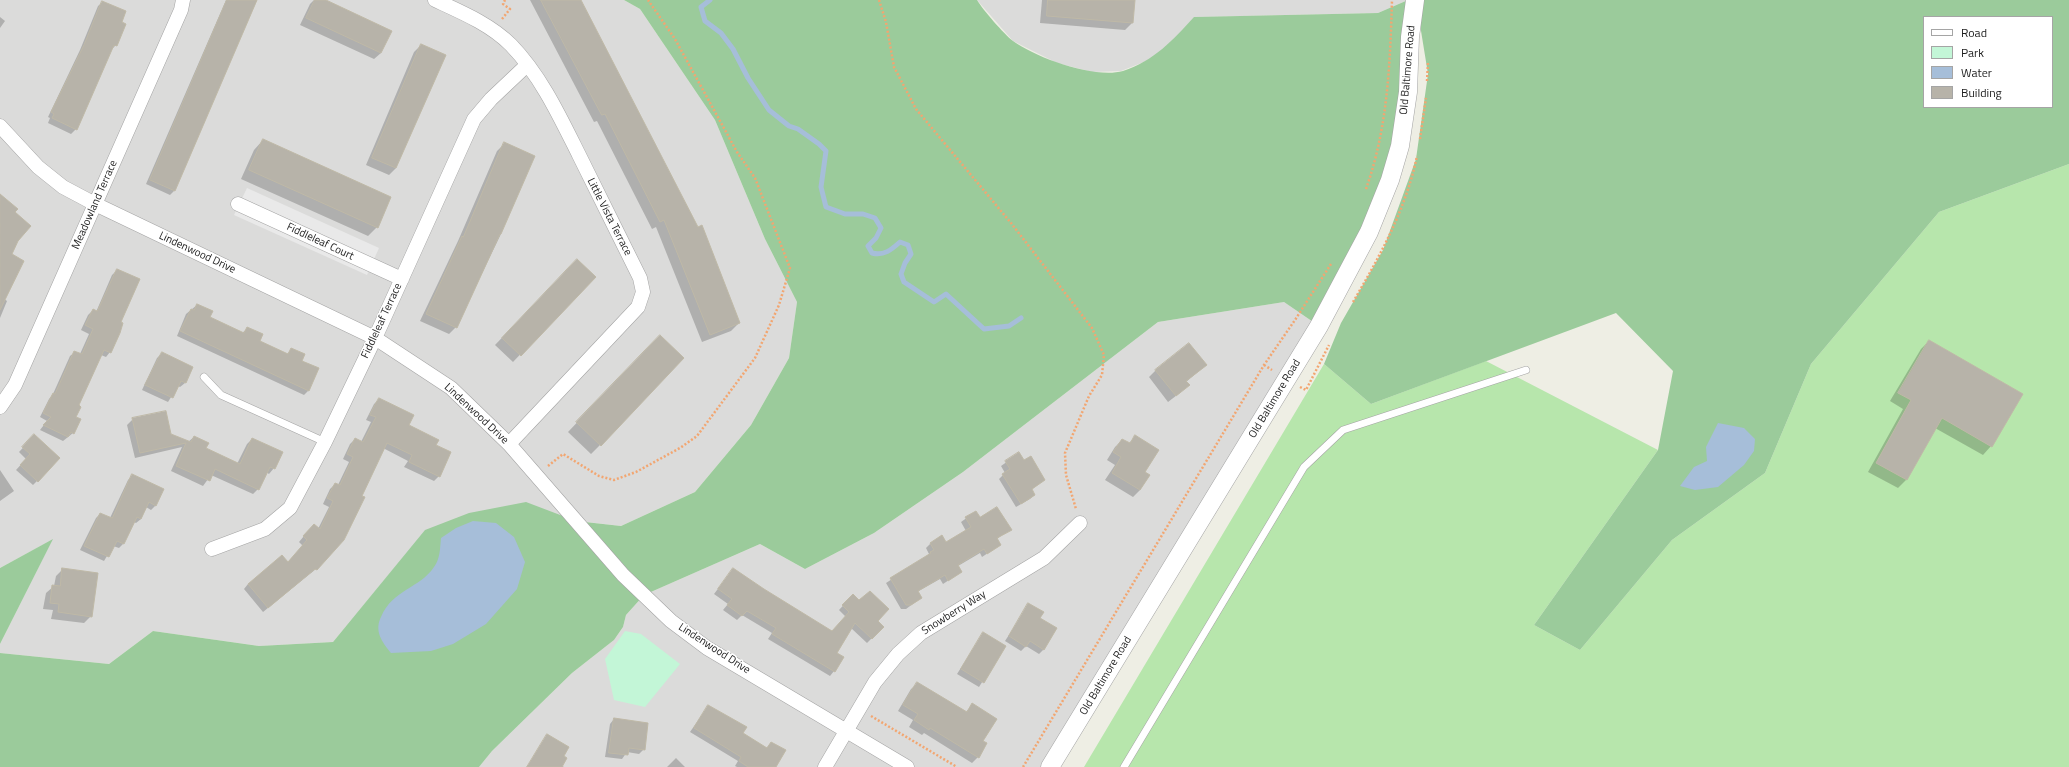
<!DOCTYPE html>
<html>
<head>
<meta charset="utf-8">
<style>
	body { margin:0 }
	#map { position:relative; width:2069px; height:767px; overflow:hidden; background:#eeeee4; font-family:"Titillium Web",sans-serif }
	canvas { display:block }
	.legend { position:absolute; left:1923px; top:16px; width:130px; height:92px; box-sizing:border-box; background:#fff; border:1px solid #a5a5a5; margin:0; padding:5px 7px; list-style:none; font-size:12px; color:#1d1d1d }
	.legend li { display:flex; align-items:center; gap:8px; height:20px }
	.legend b { width:20px; border:1px solid #a5a5a5 }
</style>
</head>
<body>
<div id="map">
<canvas width="2069" height="767"></canvas>
<ul class="legend">
<li><b style="height:5px;background:#fff"></b>Road</li>
<li><b style="height:11px;background:#c3f6d7"></b>Park</li>
<li><b style="height:11px;background:#a6bed9"></b>Water</li>
<li><b style="height:11px;background:#b7b3a9"></b>Building</li>
</ul>
</div>
<script>
const ctx = document.querySelector('canvas').getContext('2d');
ctx.lineJoin = 'round';
function fillPath(path, color) { ctx.fillStyle = color; ctx.fill(path, 'evenodd'); }
function trace(path, color, width, dash) { ctx.strokeStyle = color; ctx.lineWidth = width; ctx.lineCap = dash ? 'butt' : 'round'; ctx.setLineDash(dash || []); ctx.stroke(path); }
function write(font, color, halo, rows, align = 'center') {
  ctx.font = font + ' "Titillium Web",sans-serif'; ctx.lineWidth = 3; ctx.setLineDash([]); ctx.textBaseline = 'middle'; ctx.strokeStyle = halo; ctx.fillStyle = color; for (const [text, x, y, turn = 0] of rows) {
    ctx.save(); ctx.translate(x, y); ctx.rotate((+turn || 0) * Math.PI / 180); ctx.textAlign = isNaN(turn) ? turn : align; if (halo) ctx.strokeText(text, 0, 0); ctx.fillText(text, 0, 0); ctx.restore();
  }
}
fillPath(new Path2D(`
	M0,0H624L640,9L715,120L765,239L797,302L789,358L751,425L695,492L621,526L576,521L426,530L333,642L259,646L153,631L109,664L0,653V644L52,540L0,568Z
	M977,0H1408L1378,13L1195,17L1167,47L1149,60L1121,71L1092,72L1057,63L1013,41Z
	M1284,302L1319,326L1050,767H479L492,751L572,673L614,640L623,627L626,615L644,595L760,544L805,569L874,533L963,472L1158,322Z`), '#dbdbda');
fillPath(new Path2D(`
	M2069,164V767H1084L1324,364L1371,404L1486,361L1658,450L1534,625L1580,650L1672,540L1765,473L1811,364L1939,212Z`), '#b7e6ac');
fillPath(new Path2D(`
	M624,0H977C983,10 1004,34 1013,41C1037,58 1094,79 1123,71C1154,61 1173,40 1194,17L1378,13L1408,0L1400,146L1319,326L1284,302L1158,322L963,472L874,533L805,569L760,544L644,595L626,615L623,627L614,640L572,673L492,751L479,767H0V653L109,664L153,631L259,646L333,642L425,530L469,513L526,502L576,521L621,526L695,492L751,425L789,358L797,302L765,239L715,120L640,9Z
	M1416,0H2069V164L1939,212L1811,364L1765,473L1672,540L1580,650L1534,625L1658,450L1673,371L1616,313L1371,404L1324,364L1341,323L1383,250L1416,159L1428,74ZM1924,17H2052V107H1924Z
	M53,539L0,644V568Z`), '#9bcb9b');
fillPath(new Path2D(`
	M625,631L641,634L680,664L645,707L614,700L605,659Z`), '#c3f6d7');
fillPath(new Path2D(`
	M247,188L379,248L367,275L234,215Z`), '#e9e9e9');
fillPath(new Path2D(`
	M1718,423L1744,428L1755,439L1754,451L1744,465L1718,487L1695,490L1680,486L1694,467L1707,461L1706,447Z
	M473,521L496,523L514,537L525,562L517,589L486,624L453,644L431,651L391,653C382,642 374,631 381,617C393,589 419,589 434,567C440,559 440,549 441,538L456,528Z`), '#a6bed9');
fillPath(new Path2D(`
	M226,0H257L206,116H207L174,191L170,195L146,184Z
	M314,0H323L381,53L374,59L300,25L310,4Z
	M530,0H580L739,323L731,331L702,342L656,227L652,229L597,121L594,122Z
	M1042,0H1134L1132,23L1125,30L1040,23Z
	M103,2L116,45L111,50L76,129L71,134L48,123L50,118L48,117L80,50L98,6Z
	M0,17L5,21L0,28Z
	M421,45L396,168L389,175L366,165L414,52Z
	M263,140L377,227L368,236L241,179L254,150Z
	M504,144L501,234L456,327L449,334L420,321L458,241L497,151Z
	M0,198L13,212L17,240L10,255L4,299L7,301L0,318Z
	M570,267L594,277L513,362L495,345Z
	M117,270L120,323L110,352L106,357L101,355L77,406L75,418L80,420L73,433L63,441L40,430L47,421L40,417L49,399L53,394L70,356L75,352L80,354L89,334L81,330L88,315L93,310L96,312L112,275Z
	M197,305L209,318L242,333L247,329L259,341L287,354L292,349L301,361L318,369L308,391L304,395L177,336L186,314Z
	M1929,341L1991,446L1983,455L1935,428L1906,480L1898,488L1868,472L1903,409L1890,401L1921,349Z
	M651,345L600,445L591,454L568,432Z
	M162,353L192,368L185,383L180,387L178,386L168,402L142,390L157,358Z
	M1206,365L1186,382L1181,392L1168,402L1149,377L1156,370Z
	M379,399L408,426L435,446L439,476L434,481L404,467L408,461L383,448L316,569L263,612L244,589L248,584L287,563L303,546L299,542L309,530L318,529L329,507L323,504L330,489L335,484L338,485L349,462L343,459L350,444L355,439L361,442L371,422L366,420L374,404Z
	M133,419L188,442L194,437L205,449L237,464L247,444L252,439L274,468L269,474L266,472L258,489L253,494L211,475L203,486L171,471L182,447L135,458L127,425Z
	M34,436L37,481L33,485L16,470L26,459L19,452Z
	M1135,437L1144,473L1148,475L1140,490L1133,497L1105,480L1115,465L1107,460L1115,447L1122,440L1128,444Z
	M1018,454L1024,462L1044,480L1031,490L1034,495L1030,499L1016,507L999,479L1005,473L1001,466Z
	M0,470L14,491L0,501Z
	M132,476L156,505L151,510L146,507L141,519L136,523L134,522L123,544L119,548L113,546L104,561L80,550L96,518L100,514L110,518L128,480Z
	M975,512L980,519L1010,529L997,539L1000,545L982,557L980,553L958,566L961,572L943,584L940,579L917,592L921,598L906,609H901L886,583L926,557L929,554L926,548L930,544L942,537L946,544L966,531L961,522Z
	M63,569L91,616L84,623L51,619L53,610L43,609L46,593L54,586L56,576Z
	M733,569L763,590L832,632L846,617L839,610L853,595L883,627L867,643L851,628L836,653L834,671L830,676L768,639L772,633L742,615L737,620L723,610L728,604L714,594Z
	M1029,604L1039,619L1044,649L1039,654L1026,646L1021,651L1005,641Z
	M983,633L1005,646L979,687L957,674Z
	M917,684L965,713L972,705L982,741L978,757L972,763L924,733L922,735L909,727L913,720L898,711L911,689Z
	M708,706L742,733L766,748L772,743L774,767H737L735,766L738,761L690,732Z
	M614,719L644,749L639,754L627,752L622,759L605,757L610,724Z
	M547,735L562,756V766L564,767H527Z
	M676,758L685,767H667Z`), '#0003');
trace(new Path2D(`
	M710,0L701,7L705,21L721,33L733,49L748,78L769,110L789,126L798,129L819,144L826,151L821,187L826,207L845,214H863L875,218L881,228L876,238L868,246L872,253C884,256 891,250 900,242L908,245L911,254L905,263L901,274L904,282L934,302L946,294L984,329L1009,326L1021,318`), '#a6bed9', 5);
const building = new Path2D(`
	M227,0H257L175,191L150,180Z
	M315,0H326L392,31L381,53L306,18Z
	M541,0H581L698,227L702,225L740,323L710,335L664,220L660,222L605,114L602,115Z
	M1048,0H1135L1133,23L1047,16Z
	M102,1L126,11L122,22L126,24L117,46L114,45L77,130L52,118L54,114L51,112L84,45Z
	M421,44L446,55L396,168L372,158Z
	M263,139L391,197L378,228L249,170Z
	M504,142L535,156L501,234H500L457,328L426,314L462,236L463,237Z
	M0,194L18,209L15,212L31,226L18,241L12,254L24,261L0,310Z
	M577,259L596,277L521,356L502,338Z
	M117,269L140,279L121,322L123,323L120,333L111,353L104,350L79,405L81,407L76,417L81,419L74,434L71,432L68,437L43,425L51,417L43,413L53,393L55,394L74,351L82,354L93,329L85,325L93,309L97,311Z
	M197,304L213,311L210,317L244,333L247,327L263,334L260,341L288,354L291,348L305,354L302,361L319,368L309,391L180,331L191,309L194,310Z
	M660,335L684,358L601,446L576,422Z
	M1929,340L2023,394L1992,447L1942,418L1907,480L1876,463L1911,400L1898,393Z
	M1189,343L1207,365L1186,381L1190,385L1176,396L1155,370Z
	M162,352L193,367L186,383L181,381L173,398L145,385Z
	M379,398L414,415L409,425L439,440L436,445L451,452L440,477L409,462L412,455L387,443L362,496L365,497L344,540L317,570L315,569L268,608L248,584L282,555L288,562L307,540L303,536L314,524L320,529L333,501L327,498L335,483L340,485L353,457L347,454L355,438L363,442L376,417L370,415Z
	M166,411L171,434L191,442L194,436L209,443L206,448L240,464L252,438L283,452L275,469L270,467L259,490L215,469L210,481L176,466L186,443L140,453L132,418Z
	M34,434L60,458L38,482L20,465L30,454L22,447Z
	M1135,435L1159,450L1145,472L1150,475L1140,490L1112,473L1121,457L1113,452L1122,439L1130,443Z
	M1019,452L1024,460L1031,456L1045,480L1032,489L1035,495L1021,504L1002,474L1010,469L1005,461Z
	M132,474L164,489L156,506L149,502L141,519L137,517L124,544L117,541L109,557L84,546L100,513L112,518Z
	M997,507L1012,530L997,538L1001,545L987,554L984,549L958,565L962,572L948,581L945,575L918,591L922,598L911,605H906L890,578L931,553L930,552L934,550L930,543L942,535L946,542L971,527L965,517L976,511L980,517Z
	M62,568L98,573L92,617L58,612L59,604L50,603L52,585L60,586Z
	M733,568L764,589L832,631L849,612L842,605L853,594L859,600L870,591L889,609L878,621L884,627L872,639L855,623L837,653L844,657L835,672L772,634L776,628L747,611L742,616L727,605L732,599L718,589Z
	M1028,603L1044,612L1040,618L1057,628L1044,650L1030,641L1026,647L1009,636Z
	M983,632L1006,646L984,683L961,669Z
	M917,682L967,712L972,703L997,719L983,741L987,743L979,758L930,728L929,730L914,720L918,714L903,705Z
	M708,705L747,727L743,733L767,748L771,742L786,750L776,767H748L739,761L741,757L694,728Z
	M614,718L648,723L645,750L629,748L628,755L609,753Z
	M547,734L569,747L564,756L567,758L562,767H527Z`);
fillPath(building, '#b7b3a9');
trace(building, '#bfb9a7', 1);
const service = new Path2D(`
	M204,377L221,395L325,442
	M1124,767L1304,467L1343,430L1526,370`);
const minor = new Path2D(`
	M435,0C461,12 490,24 511,45C541,76 560,117 579,155C599,196 620,237 640,278L643,292L638,307L509,444
	M0,126L38,167L63,187L95,204L375,338L451,388L509,444L623,575L671,621L707,648L907,767
	M238,204L402,279
	M0,407L15,385L181,10L183,0
	M212,549L265,529L290,508L325,442L375,338L474,119L491,99L527,65
	M825,767L875,682L898,654L921,633L1044,558L1080,523`);
const tertiary = new Path2D(`
	M1050,767L1319,326L1369,232L1390,180L1400,146L1408,92L1410,37L1415,0`);
trace(service, '#a4a4a4', 8);
trace(minor, '#a4a4a4', 15);
trace(tertiary, '#a4a4a4', 19);
trace(new Path2D(`
	M879,0L886,22L894,67L916,109L1011,223L1092,328L1104,355L1102,375L1089,396L1065,453L1066,475L1076,509
	M502,19L510,9L503,4L505,0
	M1427,81L1428,62
	M1420,139L1426,98
	M1366,189C1388,127 1390,64 1392,0
	M1353,302C1380,256 1406,209 1417,156
	M1264,365L1272,370
	M1300,387L1306,390L1329,345
	M548,466L563,454L599,476L614,480L636,472L680,448L697,436L755,358L779,305L790,268L755,178L737,152L675,39L648,0
	M871,716L957,767
	M1023,767L1264,365L1295,320L1331,264`), '#f2a671', 2.5, [2, 2]);
trace(service, '#fff', 7);
trace(minor, '#fff', 14);
trace(tertiary, '#fff', 18);
write('11px', '#1d1d1d', '#fff', [
	["Old Baltimore Road",1408,70,-85],
	["Meadowland Terrace",95,205,-66],
	["Little Vista Terrace",609,217,63],
	["Fiddleleaf Court",320,242,25],
	["Lindenwood Drive",197,253,25],
	["Fiddleleaf Terrace",382,321,-65],
	["Old Baltimore Road",1275,399,-59],
	["Lindenwood Drive",476,414,43],
	["Snowberry Way",954,613,-32],
	["Lindenwood Drive",714,649,33],
	["Old Baltimore Road",1106,676,-59]
]);
</script>
</body>
</html>
